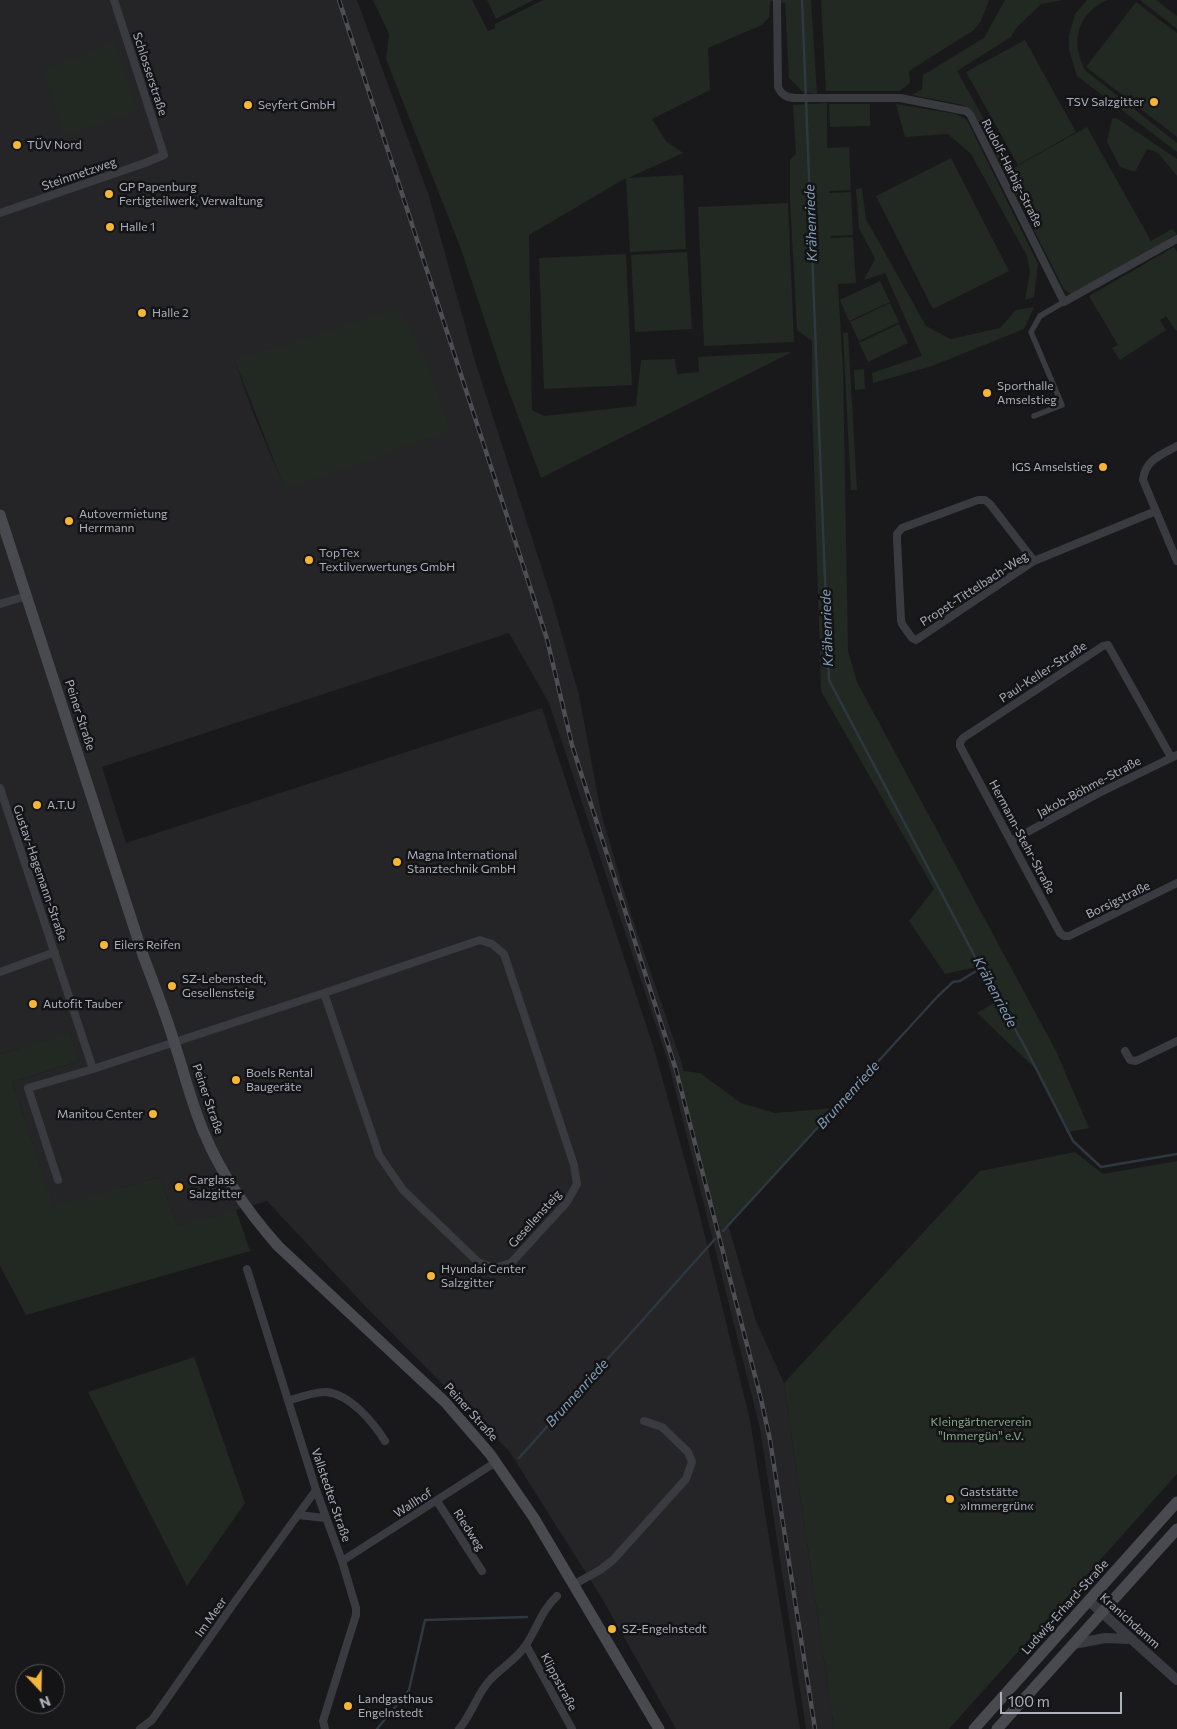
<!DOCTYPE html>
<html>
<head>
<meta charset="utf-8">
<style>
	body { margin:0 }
	#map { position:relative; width:1177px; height:1729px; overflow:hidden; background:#19191b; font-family:Commissioner,sans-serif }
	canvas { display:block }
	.north { position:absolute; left:15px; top:1664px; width:50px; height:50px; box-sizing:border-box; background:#141416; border:1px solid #505258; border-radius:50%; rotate:159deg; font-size:14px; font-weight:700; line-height:20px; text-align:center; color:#abb0bb }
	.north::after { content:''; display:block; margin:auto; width:18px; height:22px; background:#f5b637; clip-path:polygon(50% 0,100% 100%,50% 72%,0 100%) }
	.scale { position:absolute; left:1000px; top:1692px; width:122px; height:22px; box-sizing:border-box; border:2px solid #abb0bb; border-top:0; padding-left:6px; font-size:15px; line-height:18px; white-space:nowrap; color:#abb0bb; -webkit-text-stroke:4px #141416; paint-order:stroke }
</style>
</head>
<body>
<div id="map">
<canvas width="1177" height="1729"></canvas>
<div class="north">N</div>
<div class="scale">100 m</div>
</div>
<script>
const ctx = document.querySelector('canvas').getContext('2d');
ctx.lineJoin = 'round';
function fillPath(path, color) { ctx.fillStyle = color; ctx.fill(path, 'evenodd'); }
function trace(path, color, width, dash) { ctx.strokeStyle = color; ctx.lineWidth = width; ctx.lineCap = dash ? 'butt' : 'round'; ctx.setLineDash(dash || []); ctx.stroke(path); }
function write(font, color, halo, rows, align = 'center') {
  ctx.font = font + ' Commissioner,sans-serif'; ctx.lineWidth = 5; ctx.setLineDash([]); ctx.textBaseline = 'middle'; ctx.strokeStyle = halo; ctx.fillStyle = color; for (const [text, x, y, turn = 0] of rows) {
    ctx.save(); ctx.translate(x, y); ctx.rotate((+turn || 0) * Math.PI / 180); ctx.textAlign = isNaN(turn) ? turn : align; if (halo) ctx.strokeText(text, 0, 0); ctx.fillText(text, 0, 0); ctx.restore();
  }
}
fillPath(new Path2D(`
	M0,0H357L429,196L475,361L552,600L579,695L601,813L631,914L680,1058L756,1321L784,1383L834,1729H806L760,1428L669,1065L549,703L509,633L102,767L126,843L542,708L655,1052L697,1204L750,1420L800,1729H676L600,1595L509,1451L365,1306L267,1201L178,1227L159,1177L54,1207L12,1082L79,1061L70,1034L0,1054ZM235,361L285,489L253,412Z`), '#252528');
fillPath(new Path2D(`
	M373,0H472L488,31L495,28V24L543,0H811L817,94L803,92L789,78L785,3L770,1L769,17L762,25L708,48L710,90L652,119L666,141L683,153L628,178L683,175L686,249L630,252L626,178L529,235L532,410L544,416L636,406L641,360L675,359L677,374L699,372L698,357L792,352L541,478L505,381L461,249L386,59L389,34Z
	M487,0H534L496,19Z
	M821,0H989L981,21L974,30L909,71L910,83L900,91H826Z
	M1005,0H1062L1041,4L1016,28L1011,37L957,71L1012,169L1087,127L1151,241L1172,229L1177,234L1072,295L1064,289L973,111L963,105L912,95L922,89L923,75L984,38Z
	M1087,0H1107C1077,14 1070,42 1085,70L1177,143V152L1077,76L1069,50V35L1075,14Z
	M1140,0H1156L1177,16V29Z
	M1136,2L1177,33V137L1086,67Z
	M1025,40L1076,132L1018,165L966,72Z
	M115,42L138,111L62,135L44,69Z
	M827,103V148L849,147L851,190L830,191L829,193L851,192L853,235L831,236L830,238L853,237L856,283L838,284L843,370L848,651L857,682L1056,1051L1089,1128L1069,1132L1037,1070L977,1013L994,1003L976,967L945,974L909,921L934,889L821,691L812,403V341L797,330L790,200V160L796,154L793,105Z
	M829,104H870V126L830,127Z
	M896,104L956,114L967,120L1038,264L1034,297L1025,300L1030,272L1027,256L971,154L948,134L905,137Z
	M1112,118L1118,119L1177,159V176L1158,153L1147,149L1135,172L1120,167L1107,142Z
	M951,158L1009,271L933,309L876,196Z
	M862,188L866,219L926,326L951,339L1000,328L1016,310L1034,307L1024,329L932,366L873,383L872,373L922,356L885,273L864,280L875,259L859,228L856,189Z
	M788,203L794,342L704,346L698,207Z
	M1174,247L1177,252V330L1176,331L1166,316L1160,320L1166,330L1120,360L1112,348L1118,345L1089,296Z
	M687,252L692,329L635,332L631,255Z
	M626,254L632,385L544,389L539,258Z
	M880,281L890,302L849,321L840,300Z
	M890,303L899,322L859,341L850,322Z
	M400,309L429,367L450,431L285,489L235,360Z
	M899,324L908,343L868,362L859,343Z
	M843,333H848L857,490H851Z
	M864,369L865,389L855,390L854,370Z
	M70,1033L79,1061L12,1082L54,1206L159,1177L178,1226L236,1210L250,1251L26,1315L0,1266V1054Z
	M676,1070L700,1073L741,1103L775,1113L835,1108L723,1231L711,1203Z
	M1075,1152L1103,1174L1177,1161V1474L949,1729H834L784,1383L980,1171Z
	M194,1357L245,1503L187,1586L88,1392Z`), '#212922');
trace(new Path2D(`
	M802,0L829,680L981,968L1025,1047L1073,1141L1101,1167L1177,1154
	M723,1231L938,996L953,982L960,981L981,968
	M519,1458L715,1239
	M377,1729L409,1690L425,1620L527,1617`), '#2e3840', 2.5);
trace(new Path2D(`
	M1034,416L1062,405L1031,332L1040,316L1064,302`), '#3a3b40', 5.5);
trace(new Path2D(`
	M777,0L778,87C782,96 788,98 797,98H900L966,111L970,114L1064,302L1177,239
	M0,213L145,163L164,155L114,0
	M1177,446C1161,455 1145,460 1143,480L1177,561
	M1034,561L990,504L985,500H978L902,528L897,534V540L901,620L902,624L912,638L916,640L1034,561L1156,511
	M0,604L27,596
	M1171,757L1108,645L1103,646L963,738L960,742V746L1060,933L1064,936H1069L1177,883
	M0,788L93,1069L324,993L480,940L492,944L504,954L574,1165L577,1184L567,1202L511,1263L494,1268L478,1262L403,1190L379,1155L324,993
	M1011,841L1099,793L1177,755
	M0,972L55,952
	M1125,1051L1130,1060L1136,1061L1177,1041
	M58,1180L28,1088L93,1069
	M247,1269L316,1490L342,1561L356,1608V1615L323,1721L325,1729
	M288,1401C300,1397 313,1392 326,1392C350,1394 373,1422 385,1441
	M437,1501L482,1571
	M298,1515L325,1518
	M342,1561L496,1462
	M573,1585L600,1570L613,1560L686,1479L692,1462L688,1452L662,1427L644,1421
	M526,1645L572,1729
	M140,1729L152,1720L234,1603L316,1490
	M459,1729C472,1714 478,1692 490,1680C501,1668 517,1659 526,1645C537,1628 542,1610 557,1596`), '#3a3b40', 8);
trace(new Path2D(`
	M1089,1601L1177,1680
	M1074,1644L1105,1638L1131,1639`), '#3a3b40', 10);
trace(new Path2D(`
	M0,515L143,955C154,985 166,1014 175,1045C185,1075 192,1106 205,1135C222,1176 249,1213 278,1246L445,1402L490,1454L534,1518L659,1729
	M974,1729L1177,1502
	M997,1729L1177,1529`), '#484a50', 11);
const rail = new Path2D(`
	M339,0L547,639L572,745L676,1070L761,1399L770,1440L815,1729`);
trace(rail, '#4d4f55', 4.5);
trace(rail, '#141416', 2.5, [8]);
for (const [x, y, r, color] of [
	[1154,102,5,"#f5b637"],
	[248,105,5,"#f5b637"],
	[17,145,5,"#f5b637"],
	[109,194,5,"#f5b637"],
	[110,227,5,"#f5b637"],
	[142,313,5,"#f5b637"],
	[987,393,5,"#f5b637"],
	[1103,467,5,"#f5b637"],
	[69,521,5,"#f5b637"],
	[309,560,5,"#f5b637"],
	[37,805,5,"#f5b637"],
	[397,862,5,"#f5b637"],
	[104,945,5,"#f5b637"],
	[172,986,5,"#f5b637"],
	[33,1004,5,"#f5b637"],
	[236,1080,5,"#f5b637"],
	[153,1114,5,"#f5b637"],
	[179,1187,5,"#f5b637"],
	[431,1276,5,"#f5b637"],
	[950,1499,5,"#f5b637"],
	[612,1629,5,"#f5b637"],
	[348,1706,5,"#f5b637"]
]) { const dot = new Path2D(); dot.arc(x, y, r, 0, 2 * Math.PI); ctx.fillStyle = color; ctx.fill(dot); trace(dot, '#141416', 2); }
write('12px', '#abb0bb', '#141416', [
	["Schlosserstraße",150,74,72],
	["Rudolf-Harbig-Straße",1012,173,63],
	["Steinmetzweg",79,174,-19],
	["Propst-Tittelbach-Weg",974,589,-33],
	["Paul-Keller-Straße",1043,672,-33],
	["Peiner Straße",80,715,72],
	["Jakob-Böhme-Straße",1089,787,-28],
	["Hermann-Stehr-Straße",1022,837,62],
	["Gustav-Hagemann-Straße",40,873,71],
	["Borsigstraße",1118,900,-26],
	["Peiner Straße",208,1099,71],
	["Gesellensteig",535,1219,-48],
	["Peiner Straße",471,1412,48],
	["Vallstedter Straße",331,1495,71],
	["Wallhof",413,1503,-33],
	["Riedweg",469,1530,57],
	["Ludwig-Erhard-Straße",1065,1607,-48],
	["Im Meer",211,1617,-55],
	["Kranichdamm",1130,1621,42],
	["Klippstraße",559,1682,62]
]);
write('12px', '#abb0bb', '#141416', [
	["TSV Salzgitter",1144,102,"right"],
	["Seyfert GmbH",258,105],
	["TÜV Nord",27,145],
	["GP Papenburg",119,187],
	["Fertigteilwerk, Verwaltung",119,201],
	["Halle 1",120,227],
	["Halle 2",152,313],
	["Sporthalle",997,386],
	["Amselstieg",997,400],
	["IGS Amselstieg",1093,467,"right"],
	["Autovermietung",79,514],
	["Herrmann",79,528],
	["TopTex",319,553],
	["Textilverwertungs GmbH",319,567],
	["A.T.U",47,805],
	["Magna International",407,855],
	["Stanztechnik GmbH",407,869],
	["Eilers Reifen",114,945],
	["SZ-Lebenstedt,",182,979],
	["Gesellensteig",182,993],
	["Autofit Tauber",43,1004],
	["Boels Rental",246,1073],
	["Baugeräte",246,1087],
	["Manitou Center",143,1114,"right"],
	["Carglass",189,1180],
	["Salzgitter",189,1194],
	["Hyundai Center",441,1269],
	["Salzgitter",441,1283],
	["Gaststätte",960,1492],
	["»Immergrün«",960,1506],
	["SZ-Engelnstedt",622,1629],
	["Landgasthaus",358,1699],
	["Engelnstedt",358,1713]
], 'left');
write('12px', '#82a684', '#141416', [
	["Kleingärtnerverein",981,1422],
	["\"Immergün\" e.V.",981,1436]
]);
write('italic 14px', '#829db6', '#141416', [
	["Krähenriede",811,223,-92],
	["Krähenriede",827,628,-92],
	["Krähenriede",995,992,62],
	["Brunnenriede",848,1095,-48],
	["Brunnenriede",577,1393,-48]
]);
</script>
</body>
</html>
